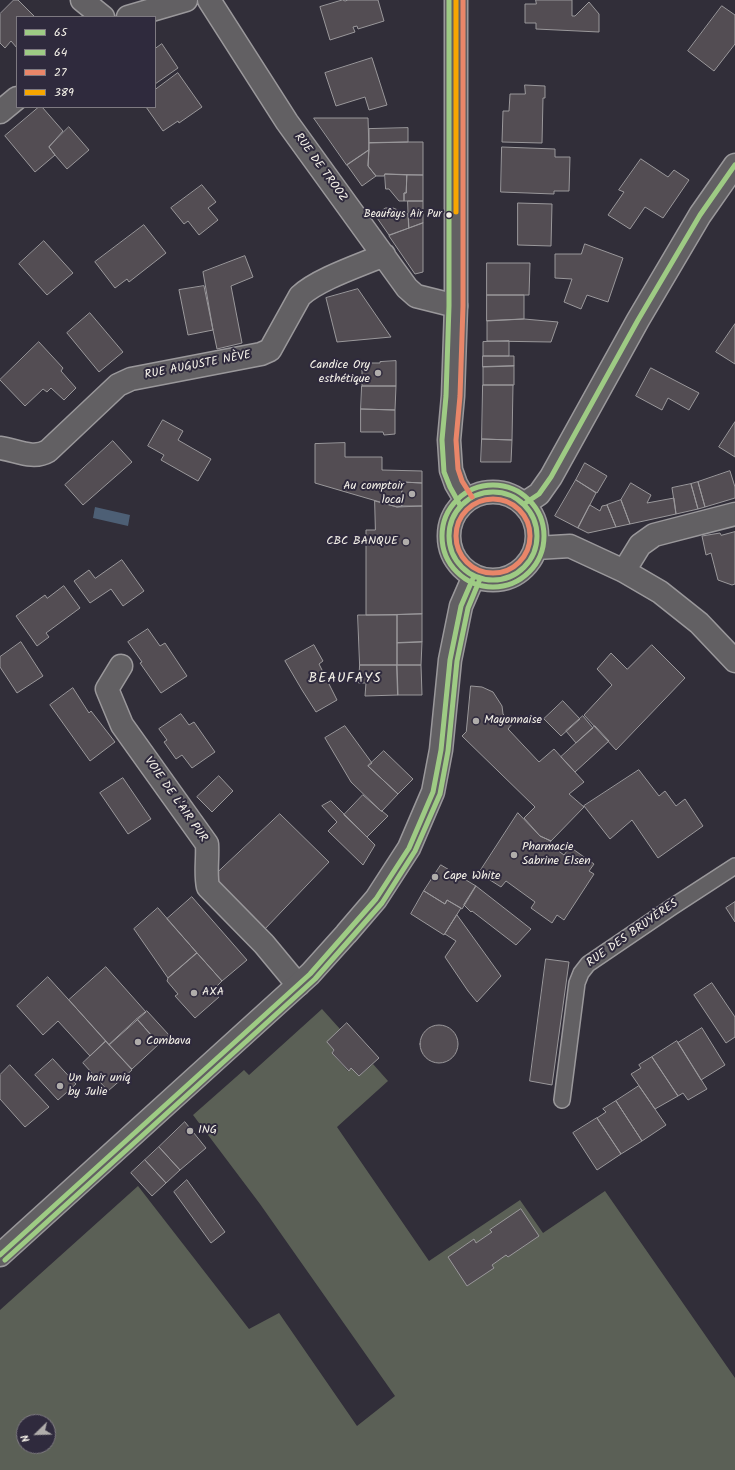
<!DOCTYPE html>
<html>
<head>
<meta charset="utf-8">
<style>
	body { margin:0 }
	#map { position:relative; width:735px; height:1470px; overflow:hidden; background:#312e39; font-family:Kalam,sans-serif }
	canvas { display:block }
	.legend { position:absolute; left:16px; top:16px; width:140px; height:92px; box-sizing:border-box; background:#2f2a3d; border:1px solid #7e7a81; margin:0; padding:5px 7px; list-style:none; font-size:12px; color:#f4f1e8 }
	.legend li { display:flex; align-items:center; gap:8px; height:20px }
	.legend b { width:20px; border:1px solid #7e7a81 }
	.north { position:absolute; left:16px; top:1414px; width:40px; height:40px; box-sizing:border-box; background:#2f2a3d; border:1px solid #7e7a81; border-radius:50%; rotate:247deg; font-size:11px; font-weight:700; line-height:16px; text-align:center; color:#f4f1e8 }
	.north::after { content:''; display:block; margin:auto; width:14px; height:18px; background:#b0adab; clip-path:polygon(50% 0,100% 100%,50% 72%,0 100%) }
</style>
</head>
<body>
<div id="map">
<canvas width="735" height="1470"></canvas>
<ul class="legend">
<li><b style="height:5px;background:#9ecb84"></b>65</li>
<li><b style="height:5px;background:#9ecb84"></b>64</li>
<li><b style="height:5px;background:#e98669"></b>27</li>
<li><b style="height:5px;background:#f7a600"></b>389</li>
</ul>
<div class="north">N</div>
</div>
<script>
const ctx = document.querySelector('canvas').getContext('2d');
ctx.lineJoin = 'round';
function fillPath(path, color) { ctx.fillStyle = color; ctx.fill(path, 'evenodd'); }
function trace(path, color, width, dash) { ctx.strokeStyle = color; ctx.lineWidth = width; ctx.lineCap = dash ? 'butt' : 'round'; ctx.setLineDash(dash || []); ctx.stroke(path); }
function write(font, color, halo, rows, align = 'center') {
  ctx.font = font + ' Kalam,sans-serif'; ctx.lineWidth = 4; ctx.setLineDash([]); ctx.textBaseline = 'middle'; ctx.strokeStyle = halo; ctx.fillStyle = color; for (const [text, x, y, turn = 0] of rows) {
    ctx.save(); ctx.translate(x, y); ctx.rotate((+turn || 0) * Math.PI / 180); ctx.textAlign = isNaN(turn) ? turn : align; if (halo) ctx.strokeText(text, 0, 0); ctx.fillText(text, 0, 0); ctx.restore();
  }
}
fillPath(new Path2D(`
	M322,1009L340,1029L332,1053L348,1071L351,1068L359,1076L373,1064L388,1081L337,1127L429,1261L520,1200L543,1233L605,1191L735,1378V1470H0V1310L138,1186L249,1329L279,1313L357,1426L395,1396L260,1204L193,1115L244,1070L249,1075ZM24,1422H48V1446H24Z`), '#5b6056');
fillPath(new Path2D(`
	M95,507L130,515L128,526L93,518Z`), '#4d5f75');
const building = new Path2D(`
	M14,0H18L35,17H17V48L11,41L5,48L0,43V14Z
	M343,0L345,1L348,0H378L384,21L358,29L357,26L353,27L355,32L330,40L320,7Z
	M536,0H572V16H575L589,2L599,14V32L536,29V23H525V4H536Z
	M722,6L735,15V44L714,71L688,51Z
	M162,44L178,68L155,84V49Z
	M372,58L387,105L369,110L365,97L336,106L325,73Z
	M178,73L202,107L179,123L178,121L163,131L146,107H155V90Z
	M525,85L545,86V98H543L542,143L502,142L503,111H509L510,94H525Z
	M39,107H42L63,131L49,147L55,155L35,172L5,136Z
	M314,118H368L369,150L347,165Z
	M69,127L89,150L67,169L55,155L49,147Z
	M408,128V142L369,143V129Z
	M408,142H423V175L385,174L384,176H376L368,166L369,143Z
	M502,147L555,149V157H570L569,191H554V194L501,192Z
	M369,150L368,166L376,176L362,186L347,165Z
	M641,159L668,177L674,170L689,180L663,218L645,207L630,229L608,215L624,192L619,190Z
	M385,174L407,175L406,193H404V201H399L389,189H386Z
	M407,175H423V201H404V193H406Z
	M202,185L216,202L208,208L218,220L199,235L188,221L184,224L171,208Z
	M408,201H423V223L409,228Z
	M518,203L552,204L551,246L518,245Z
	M386,208H393L408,214L409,228L389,235L375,215Z
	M423,223V272L415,274L389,236Z
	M144,225L166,253L129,282L127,279L115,288L95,262Z
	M44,241L73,273L47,295L19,264Z
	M585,244L623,258L608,302L587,295L581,309L564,302L572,279L555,278V254H581Z
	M245,256L253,277L231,286L242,343L217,349L213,330L203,272Z
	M487,263H530L529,295H487Z
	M204,286L213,330L188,335L179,290Z
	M358,289L391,337L337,342L326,298Z
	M487,295H524V319L487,321Z
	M90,313L123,352L99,372L67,333Z
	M524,319L558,322L551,342L487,341V321Z
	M735,324V364L716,352Z
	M509,341V356H483V342Z
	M39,342L63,368L61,371L76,388L64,400L51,388L47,392L43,389L25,406L0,380Z
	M483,356H514V366L483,367Z
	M396,361V386H362V363H380V362Z
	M514,366V385H483V367Z
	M651,368L699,393L689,410L668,398L662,410L636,396Z
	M483,385H513L512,440L482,439Z
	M362,386H396L395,410L361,409Z
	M361,409L395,410V434L384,435L383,432H361Z
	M163,420L183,431L178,440L211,459L198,481L161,460L164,455L148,446Z
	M735,422V457L719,447Z
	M482,439L512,440L511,462H481Z
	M113,441L132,462L83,505L65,485Z
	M345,443V457H382V470L422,471V483L402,482V506L397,507L315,483V444Z
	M585,463L607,476L597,493L576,480Z
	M730,471L735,487V498L705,507L698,482Z
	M576,480L596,493L578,528L555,516Z
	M402,482L422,483V506H402Z
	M698,482L705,507L698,509L691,484Z
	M631,483L651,495L647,503L674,498L676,514L630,524L621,500Z
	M691,484L698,509L676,514L672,488Z
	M621,500L630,524L616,527L607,505Z
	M375,501L397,507L422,506V614L366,615V530H375Z
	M590,505L600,511L602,506L607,505L616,527L588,533L578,528Z
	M735,532V584L732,585L718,580L711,553L706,555L702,536L720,533L721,535Z
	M122,560L144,591L123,606L111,589L90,603L74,581L89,570L95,578Z
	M64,586L80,608L46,633L49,637L37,646L16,616L45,595L47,598Z
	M422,614V642L397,643V615Z
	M358,615H397V665H360Z
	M148,629L160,646L165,643L187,676L161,693L140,663L142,662L128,642Z
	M21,642L43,676L17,693L0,667V657Z
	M422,642L421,665H397V643Z
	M314,645L323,661L319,664L337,700L316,712L302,690L285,661Z
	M652,645L685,678L616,750L584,715L612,685L597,669L611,653L627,669Z
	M360,665H397L398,695L365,696L366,683H359Z
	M397,665H421L422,695H398Z
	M471,686L482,687L493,692L502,706L503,714L512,724L508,729L539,762L554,749L584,782L569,794L584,807L551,841L540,836L524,818L535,807L462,736L466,732Z
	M73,688L89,713L91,711L115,742L90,761L50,705Z
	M563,701L580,719L561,736L544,719Z
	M181,714L189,725L194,722L215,752L192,768L182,755L176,759L164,742L167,740L159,729Z
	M583,716L593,728L576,743L566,731Z
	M345,726L372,763L368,766L398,794L382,811H381L351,782L325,738Z
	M595,726L609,741L575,772L561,757Z
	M384,751L413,779L398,794L368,766Z
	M639,770L659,796L665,791L676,806L685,799L703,826L658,858L632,820L610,839L584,806Z
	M219,776L233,791L212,812L197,797Z
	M123,778L151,819L128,834L100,793Z
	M363,795L381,811H382L388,816L367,837L344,815Z
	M331,801L375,845L363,865L328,831L337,822L322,806Z
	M518,813L540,836L551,841L549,844L564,855L570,847L594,864L589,871L594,874L564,920L557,915L552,923L531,908L535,902L506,881L501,887L479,873Z
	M280,814L329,862L263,931L213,877Z
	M441,865L476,886L462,909L447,900L445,904L424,891Z
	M476,886L531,929L516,945L472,911L471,912L464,905Z
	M424,891L445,904L447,900L461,908L444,935L411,914Z
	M192,897L247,960L222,981L167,919Z
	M735,902V922L726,908Z
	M158,908L197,953L168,978L134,929Z
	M457,915L501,976L477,1002L468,991L445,957L456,941L445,934Z
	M197,953L222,981L213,990L219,997L195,1018L175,996L178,994L167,981L168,978Z
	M546,959L569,962L552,1085L530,1081Z
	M106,967L146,1012L109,1045L69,1000Z
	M48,977L106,1041L90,1056L58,1021L43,1035L17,1006Z
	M712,983L735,1017V1037L726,1043L694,995Z
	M147,1011L169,1035L159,1044L137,1019Z
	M137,1019L159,1044L132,1069L109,1045Z
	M347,1023L379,1058L359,1076L351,1068L349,1071L332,1053L334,1050L327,1042Z
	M420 1044a19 19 0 1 1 38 0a19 19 0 1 1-38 0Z
	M702,1028L725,1065L701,1080L678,1043Z
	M106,1041L132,1070L108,1091L83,1063Z
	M677,1041L707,1089L688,1100L683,1093L678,1096L652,1057Z
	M652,1057L678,1096L655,1109L631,1074L641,1068L639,1065Z
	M53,1059L76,1084L58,1100L35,1075Z
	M10,1065L49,1107L25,1127L0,1099V1075Z
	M639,1086L666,1125L642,1141L616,1101Z
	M616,1101L642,1141L621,1154L597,1118L606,1112L603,1109Z
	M597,1118L621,1154L597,1170L573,1133Z
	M185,1122L206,1148L180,1170L159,1147Z
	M159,1147L180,1170L166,1183L145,1160Z
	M145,1160L166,1183L152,1196L131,1173Z
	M187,1180L225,1232L211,1243L174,1192Z
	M521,1209L539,1236L508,1257L506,1255L492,1265L494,1268L467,1286L448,1257L474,1239L476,1243L492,1232L490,1230Z`);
fillPath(building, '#534d53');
trace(building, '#9a989b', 1);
const lane = new Path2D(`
	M562,1100L577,983L581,973L588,964L672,907L735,866`);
const street = new Path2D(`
	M82,0L103,17
	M209,0L287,122L407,288L416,296L456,306
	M128,17L186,0
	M0,112L17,98
	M0,448C16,450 33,460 48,451L118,385L131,379L261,354L270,350L300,296C318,279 361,265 384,255
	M536,548L570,546L624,571L660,592L699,623L735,661
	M624,571L640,545L654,535L735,514
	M121,666L107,689L122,725L207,844C208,859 205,873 208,887L264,944L298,985`);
const primary = new Path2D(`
	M456,0V306L453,396L449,440L451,470L456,484L466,501
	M449 536a44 44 0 1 1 88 0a44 44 0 1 1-88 0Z
	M524,504L539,494L551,477L638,320L700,215L735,165
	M0,1255L310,974L346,934L376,899L409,848L433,792L441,750L450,660L461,606L474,576`);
trace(lane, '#9a989b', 18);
trace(street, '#9a989b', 25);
trace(primary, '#9a989b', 25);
trace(lane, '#626063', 15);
trace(street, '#626063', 22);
trace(primary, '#626063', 22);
trace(new Path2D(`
	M449 536a44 44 0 1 1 88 0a44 44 0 1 1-88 0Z
	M524,504L539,494L551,477L638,320L700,215L735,165
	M0,1255L310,974L376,899L409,848L433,792L441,750L450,660L461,606L474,576`), '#9ecb84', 5);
trace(new Path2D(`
	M449,0V306L446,396L442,440L444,472L450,487L460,505
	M442 536a51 51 0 1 1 102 0a51 51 0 1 1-102 0Z
	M5,1260L315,979L382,903L415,851L440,794L448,751L457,661L468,608L480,579`), '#9ecb84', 5);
trace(new Path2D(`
	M463,0V306L460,396L456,440L458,469L462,481L472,497
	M456 536a37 37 0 1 1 74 0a37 37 0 1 1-74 0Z`), '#e98669', 5);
trace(new Path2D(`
	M456,0V212`), '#f7a600', 5);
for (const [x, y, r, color] of [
	[449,215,3.5,"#f4f1e8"],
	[378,373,4,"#b0adab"],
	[412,494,4,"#b0adab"],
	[406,542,4,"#b0adab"],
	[476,721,4,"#b0adab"],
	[514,855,4,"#b0adab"],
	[435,877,4,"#b0adab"],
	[194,993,4,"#b0adab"],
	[138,1042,4,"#b0adab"],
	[60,1086,4,"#b0adab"],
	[190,1131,4,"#b0adab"]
]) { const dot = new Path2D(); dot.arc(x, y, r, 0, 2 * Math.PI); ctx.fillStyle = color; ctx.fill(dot); trace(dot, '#2f2a3d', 1.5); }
write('11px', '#f4f1e8', '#2f2a3d', [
	["Beaufays Air Pur",442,215]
], 'right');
write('12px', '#f4f1e8', '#2f2a3d', [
	["RUE DE TROOZ",320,168,54],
	["RUE AUGUSTE NÈVE",198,366,-11],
	["VOIE DE L'AIR PUR",175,800,55],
	["RUE DES BRUYÈRES",633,934,-35]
]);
write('12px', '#f4f1e8', '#2f2a3d', [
	["Candice Ory",370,366,"right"],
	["esthétique",370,380,"right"],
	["Au comptoir",404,487,"right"],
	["local",404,501,"right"],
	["CBC BANQUE",398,542,"right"],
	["Mayonnaise",484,721],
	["Pharmacie",522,848],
	["Sabrine Elsen",522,862],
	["Cape White",443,877],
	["AXA",202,993],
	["Combava",146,1042],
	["Un hair uniq",68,1079],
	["by Julie",68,1093],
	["ING",198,1131]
], 'left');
ctx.letterSpacing = '1px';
write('14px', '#f4f1e8', '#2f2a3d', [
	["BEAUFAYS",345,680]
]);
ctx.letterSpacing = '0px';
</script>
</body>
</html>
